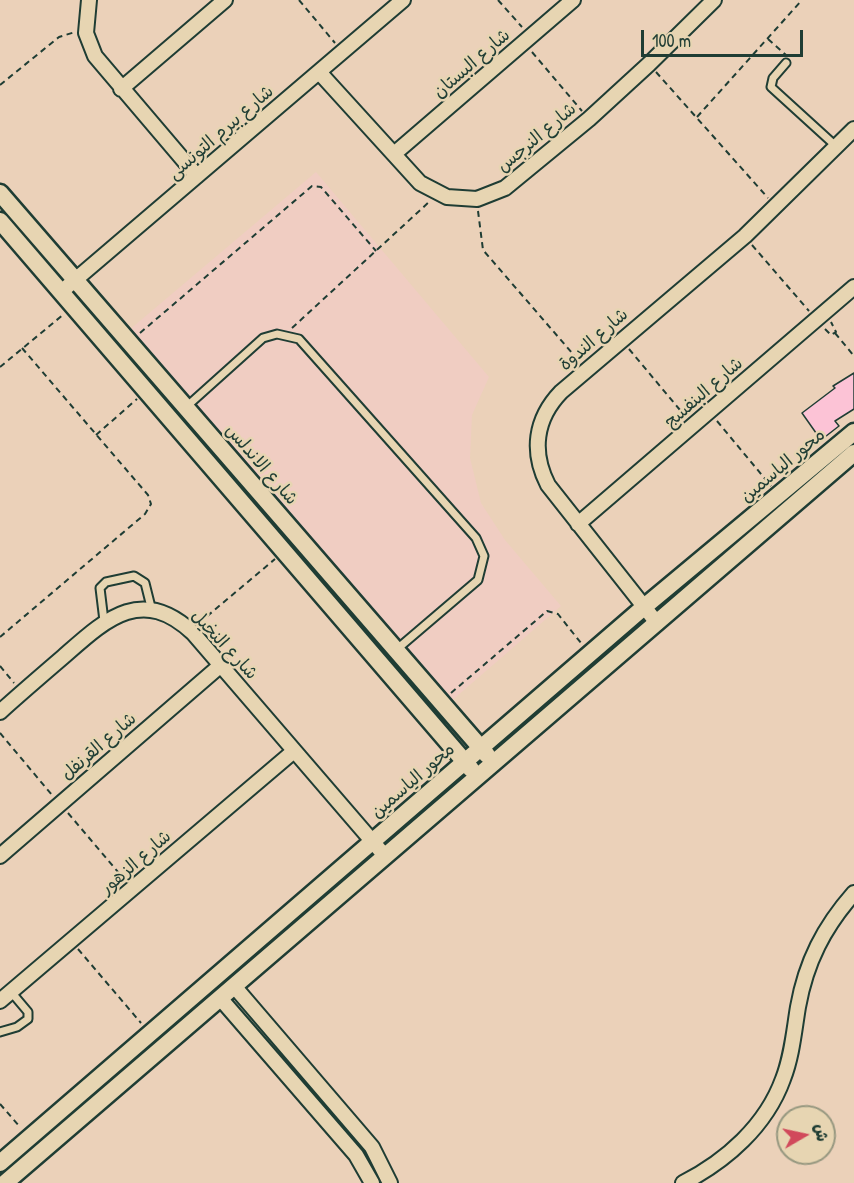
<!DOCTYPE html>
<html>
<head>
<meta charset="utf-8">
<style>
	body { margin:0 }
	#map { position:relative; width:854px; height:1183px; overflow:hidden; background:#ebd1b9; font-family:"Patrick Hand","Playpen Sans Arabic",sans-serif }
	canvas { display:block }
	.north { position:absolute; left:776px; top:1105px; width:60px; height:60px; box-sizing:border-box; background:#e7d5b2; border:2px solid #979880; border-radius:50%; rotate:81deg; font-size:16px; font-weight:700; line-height:24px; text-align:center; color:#1f3d34 }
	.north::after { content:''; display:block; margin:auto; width:21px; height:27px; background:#d1495b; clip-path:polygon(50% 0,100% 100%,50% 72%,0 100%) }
	.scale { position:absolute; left:641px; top:30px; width:162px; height:27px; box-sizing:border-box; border:3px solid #1f3d34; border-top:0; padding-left:8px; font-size:18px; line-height:21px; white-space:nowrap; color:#1f3d34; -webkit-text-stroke:4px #e7d5b2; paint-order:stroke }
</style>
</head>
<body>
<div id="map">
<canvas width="854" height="1183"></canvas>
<div class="north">ش</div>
<div class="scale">100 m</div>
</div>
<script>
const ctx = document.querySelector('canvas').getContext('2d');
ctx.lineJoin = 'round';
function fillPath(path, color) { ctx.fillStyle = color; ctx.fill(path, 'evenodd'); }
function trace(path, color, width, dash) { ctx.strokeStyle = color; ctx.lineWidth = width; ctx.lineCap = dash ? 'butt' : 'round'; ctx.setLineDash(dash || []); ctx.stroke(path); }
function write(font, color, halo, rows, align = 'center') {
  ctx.font = font + ' "Patrick Hand","Playpen Sans Arabic",sans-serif'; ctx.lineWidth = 5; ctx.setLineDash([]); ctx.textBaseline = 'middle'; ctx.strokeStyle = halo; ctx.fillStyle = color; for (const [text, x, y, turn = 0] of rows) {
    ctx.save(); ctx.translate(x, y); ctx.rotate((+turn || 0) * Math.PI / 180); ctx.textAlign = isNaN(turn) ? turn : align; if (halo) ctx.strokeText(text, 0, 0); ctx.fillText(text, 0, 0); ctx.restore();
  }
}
fillPath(new Path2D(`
	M316,172L489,377L472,415L470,458L481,503L505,540L561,606L434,716L115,342Z`), '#f0cdc2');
const building = new Path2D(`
	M854,373V409L835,421L839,426L821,440L802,413L835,388L833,386Z`);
fillPath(building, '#fcc3d6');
trace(building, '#1f3d34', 1.5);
const service = new Path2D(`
	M786,63L773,78L771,87L838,148
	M185,408L263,338L277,334L299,339L476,538L484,556L478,580L396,650
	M104,621L100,588L106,582L134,576L145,583L152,611
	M0,1032L17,1027L28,1019V1012L12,993`);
const minor = new Path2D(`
	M89,0L86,33L95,56L197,176
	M319,72L420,183L447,197L477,199L505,188L589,119L649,64L714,0
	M121,89L225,0
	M394,154L573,0
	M61,292L403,0
	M578,524L854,287
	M657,623L548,485C531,452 535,419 561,392L745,236L854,129
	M0,712C21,693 42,675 63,657C104,621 141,584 193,633L385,856
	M0,856L221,665
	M234,986L372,1147L390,1183
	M220,998L356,1155L372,1183
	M0,1001L294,751
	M683,1183C726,1161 766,1126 783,1079C792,1056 794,1031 798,1007C806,962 824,927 854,893`);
const tertiary = new Path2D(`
	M0,193L487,755
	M0,221L471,769
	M0,1163L644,607L854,432
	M5,1183L854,453`);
trace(service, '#1f3d34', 11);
trace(minor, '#1f3d34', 18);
trace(tertiary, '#1f3d34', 21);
trace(new Path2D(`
	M299,0L335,43
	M498,0L522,27
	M768,39L786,55
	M532,52L582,111
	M656,72L768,198
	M0,85L59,37L75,32
	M697,117L802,0
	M478,211L483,250L579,361
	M752,245L809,311
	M292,328L429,202
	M825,329L831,335L836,332L831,322
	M140,333L312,186L321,187L376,251
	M835,333L854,356
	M629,349L685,416
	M0,367L64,314
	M717,421L771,486
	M96,435L137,399
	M199,623L275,559
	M0,637L145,514L151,504L148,495L22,348
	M0,666L14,683
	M451,693L547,611L558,614L581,643
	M0,733L52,795
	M68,813L124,879
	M78,949L141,1023
	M0,1104L20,1127`), '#1f3d34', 2, [6, 4.5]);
trace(service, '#e7d5b2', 7);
trace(minor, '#e7d5b2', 14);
trace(tertiary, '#e7d5b2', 16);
write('18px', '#1f3d34', '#e7d5b2', [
	["شارع البستان",472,64,-41],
	["شارع بيرم التونسى",221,133,-41],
	["شارع النرجس",537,138,-40],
	["شارع الندوة",594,340,-41],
	["شارع البنفسج",704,393,-41],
	["شارع الاندلس",261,465,49],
	["محور الياسمين",783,466,-40],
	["شارع النخيل",224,645,47],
	["شارع القرنفل",99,747,-41],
	["محور الياسمين",413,781,-41],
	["شارع الزهور",136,863,-41]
]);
</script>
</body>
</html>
